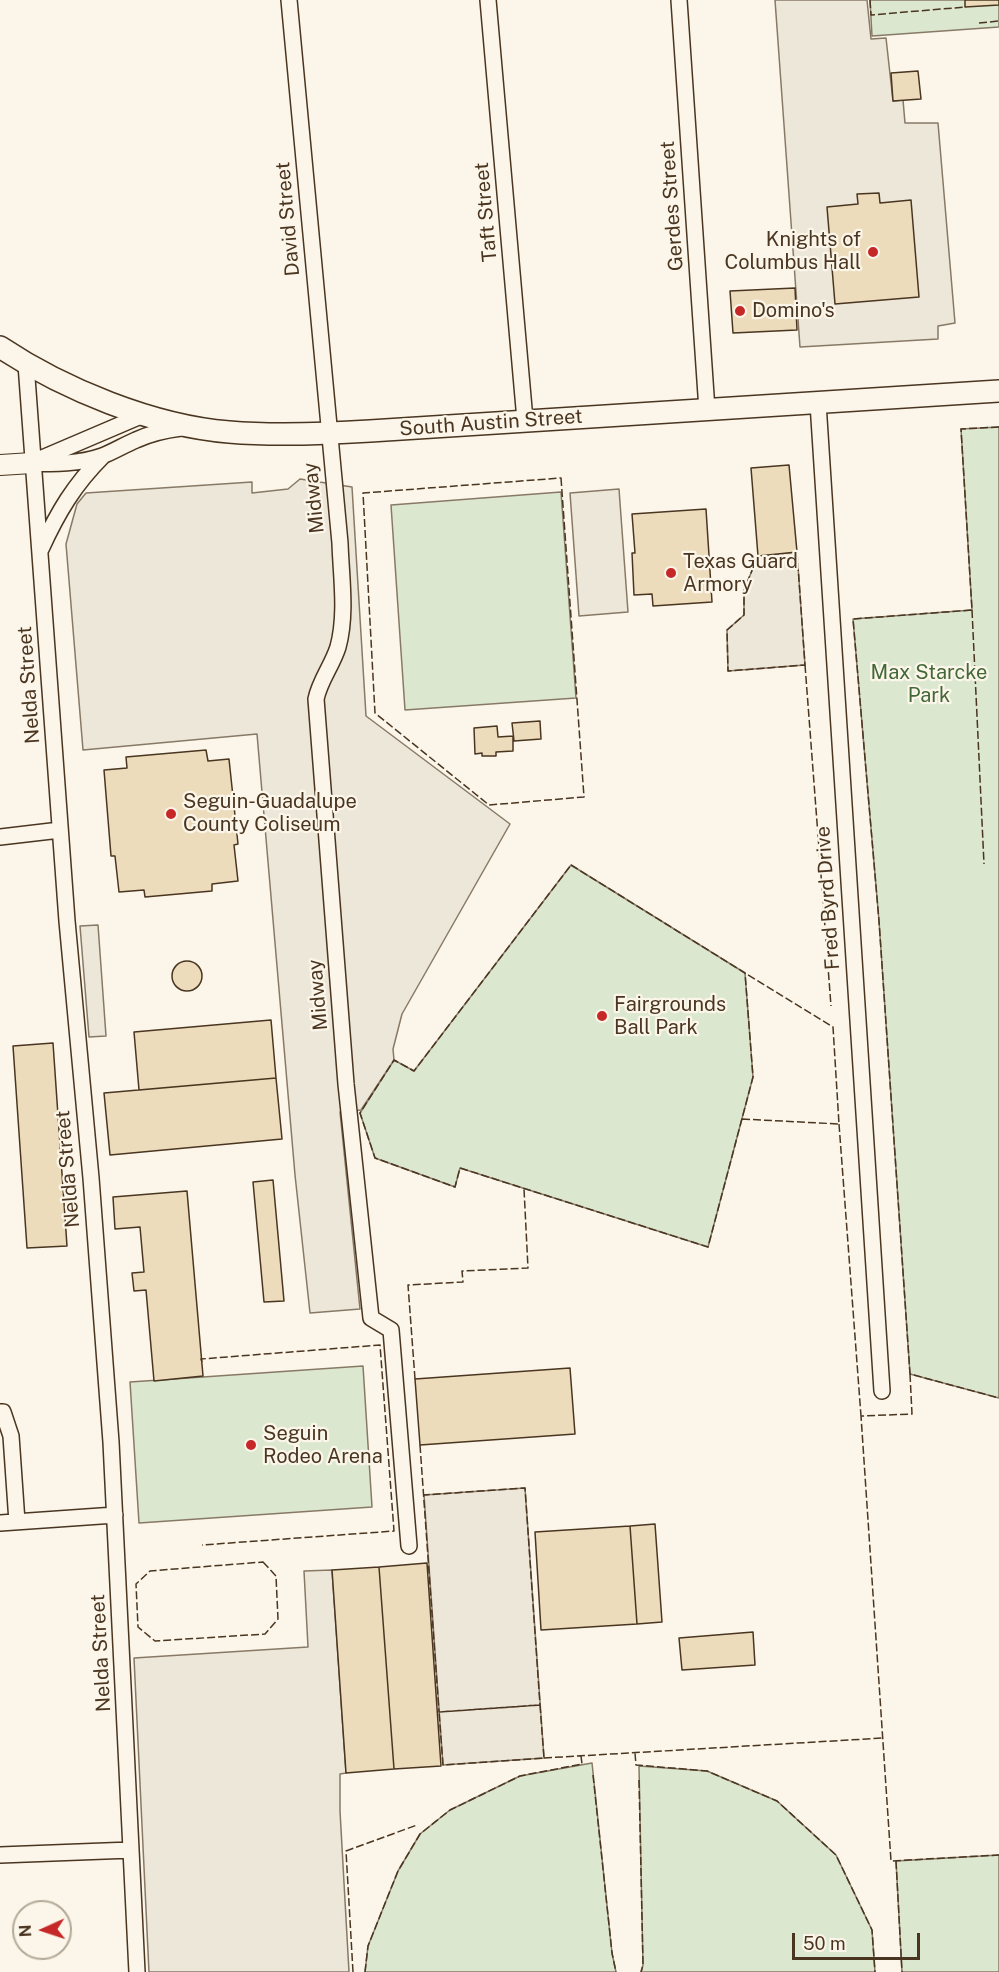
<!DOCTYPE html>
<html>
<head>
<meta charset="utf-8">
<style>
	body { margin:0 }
	#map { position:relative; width:999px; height:1972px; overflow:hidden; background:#fbf6e9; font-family:"Public Sans",sans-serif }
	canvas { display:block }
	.north { position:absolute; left:12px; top:1900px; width:60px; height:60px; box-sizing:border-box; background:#fbf6e9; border:2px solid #b4a999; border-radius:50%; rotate:267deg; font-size:16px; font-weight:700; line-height:24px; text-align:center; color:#4a3520 }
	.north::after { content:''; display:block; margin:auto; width:21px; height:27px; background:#c62828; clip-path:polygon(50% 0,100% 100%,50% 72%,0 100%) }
	.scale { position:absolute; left:792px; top:1933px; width:128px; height:27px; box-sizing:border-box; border:3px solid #4a3520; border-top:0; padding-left:8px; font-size:18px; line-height:21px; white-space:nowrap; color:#4a3520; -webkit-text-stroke:4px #fbf6e9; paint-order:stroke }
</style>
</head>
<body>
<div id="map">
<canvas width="999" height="1972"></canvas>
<div class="north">N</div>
<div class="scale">50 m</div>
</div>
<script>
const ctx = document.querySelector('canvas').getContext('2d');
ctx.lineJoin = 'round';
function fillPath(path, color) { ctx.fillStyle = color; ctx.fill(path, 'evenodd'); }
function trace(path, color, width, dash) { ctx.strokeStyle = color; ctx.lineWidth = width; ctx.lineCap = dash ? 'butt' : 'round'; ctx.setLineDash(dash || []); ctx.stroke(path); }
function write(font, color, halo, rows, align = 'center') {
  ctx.font = font + ' "Public Sans",sans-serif'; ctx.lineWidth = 4.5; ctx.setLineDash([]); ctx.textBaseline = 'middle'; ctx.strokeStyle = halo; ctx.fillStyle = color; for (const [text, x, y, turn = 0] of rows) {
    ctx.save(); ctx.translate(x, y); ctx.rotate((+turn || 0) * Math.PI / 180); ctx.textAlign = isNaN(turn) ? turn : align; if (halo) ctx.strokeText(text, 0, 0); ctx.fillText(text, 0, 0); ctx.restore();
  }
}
const green = new Path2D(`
	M870,0H999V27L872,36Z
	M999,427V1398L910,1374L879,921L853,619L972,610L961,429Z
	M561,492L576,698L405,710L391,505Z
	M571,865L745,973L753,1077L708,1247L460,1168L455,1187L375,1158L360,1113L394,1060L414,1071Z
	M363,1366L372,1507L139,1523L130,1382Z
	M592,1763L612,1953L616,1972H365L368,1946L398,1871L420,1834L450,1810L520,1776Z
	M639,1766L707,1771L777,1801L836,1855L872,1930L875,1972H641L643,1965Z
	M999,1855V1972H902L896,1861Z`);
fillPath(green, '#dce7d0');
trace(green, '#887966', 1.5);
const parking = new Path2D(`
	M775,0H867L871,39L886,38L893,101L903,100L905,123H938L955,323L938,326V339L800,347Z
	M300,479L352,487L366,716L510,824L402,1014L393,1049L394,1060L361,1110L340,1112L360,1309L310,1313L295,1175L257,734L83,750L66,544L77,504L86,493L252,482V493L288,489Z
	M619,489L628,612L579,616L570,493Z
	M797,552L805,665L728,671L727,630L744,615V590L758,556Z
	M98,925L106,1036L89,1037L80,926Z
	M525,1488L544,1758L443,1765L424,1495Z
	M332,1570L346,1773L340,1774V1811L349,1972H149L134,1658L308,1647L304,1571Z`);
fillPath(parking, '#ede7d9');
trace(parking, '#887966', 1.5);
const building = new Path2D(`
	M965,0H999V5L965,7Z
	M918,71L921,99L893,101L891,73Z
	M879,193L880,203L911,200L919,297L835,304L827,207L858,204L857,194Z
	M795,288L797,330L733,333L730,291Z
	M789,465L797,552L758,556L751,468Z
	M706,509L712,602L653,606L652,594L634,595L632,553H635L632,514Z
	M540,721L541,739L514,741L512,723Z
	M497,726L498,737L513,736V751L496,752V756H482V753L475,754L474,728Z
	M206,750L208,761L229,759L238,844L234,845L238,881L212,884V891L145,897L144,890L119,892L115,856H111L104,770L127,768L126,757Z
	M172 976a15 15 0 1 1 30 0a15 15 0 1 1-30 0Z
	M271,1020L276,1078L139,1090L134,1032Z
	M53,1043L67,1246L27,1248L13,1046Z
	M276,1078L282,1139L110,1155L104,1093Z
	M273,1180L284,1301L264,1302L253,1182Z
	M187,1191L203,1376L154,1381L146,1290L134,1291L132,1273L144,1272L140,1227L115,1229L113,1197Z
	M570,1368L575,1434L420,1445L415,1379Z
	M655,1524L662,1622L637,1624L630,1526Z
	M630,1526L637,1624L541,1630L535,1532Z
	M427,1563L441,1766L394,1769L379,1567Z
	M379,1567L394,1769L346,1773L332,1570Z
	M753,1632L755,1665L682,1670L679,1638Z`);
fillPath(building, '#ecdcbc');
trace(building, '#4a3520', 1.5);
const minor = new Path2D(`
	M289,0L340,543C341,576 347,614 338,647C332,666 320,680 316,699L346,1084L371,1318L391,1330L409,1546
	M488,0L525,420
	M679,0L707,410
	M26,364L67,921L91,1178L111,1442L137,1972
	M818,403L882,1391
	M33,462L143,415
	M32,463C55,464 79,464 102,456C113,452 124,445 136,440C151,433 165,430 181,428
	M41,549C58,512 74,485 103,456
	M0,837L60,830
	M0,1412H3L11,1436L17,1522
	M0,1523L115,1515
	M0,1855L131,1850`);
const tertiary = new Path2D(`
	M0,465L32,463`);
const secondary = new Path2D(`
	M0,347C63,389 153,426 229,432C276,436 323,434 370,431L999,391`);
trace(minor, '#4a3520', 18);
trace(tertiary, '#4a3520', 22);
trace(secondary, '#4a3520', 24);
trace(minor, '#fbf6e9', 15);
trace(tertiary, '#fbf6e9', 20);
trace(secondary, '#fbf6e9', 21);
trace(new Path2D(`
	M870,0L871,15L965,7
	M979,23L999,21
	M999,427L961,429L972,610L853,619L879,921L910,1374L999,1398
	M561,478L584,797L489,805L375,713L363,493Z
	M758,556L744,590V615L727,630L728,671L805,665L797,552
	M972,610L984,864
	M805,665L831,1006
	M571,865L745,973L753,1077L708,1247L460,1168L455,1187L375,1158L360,1113L394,1060L414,1071Z
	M742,1119L839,1124L833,1027L745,973
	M839,1124L861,1416
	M202,1362L201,1359L380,1345L394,1531L202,1545
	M910,1374L912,1414L861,1416L891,1861L999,1855
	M415,1379L408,1285L463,1282L462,1271L528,1268L524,1189
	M420,1445L439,1712L540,1705L525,1488L424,1495
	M263,1562L276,1576L278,1619L265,1634L155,1641L138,1627L136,1584L150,1571Z
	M540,1705L544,1758L443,1765L439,1712Z
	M635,1753L636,1765L707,1771L777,1801L836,1855L872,1930L875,1972
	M544,1758L883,1738
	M593,1775L612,1953L616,1972
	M639,1780L643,1965L641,1972
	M896,1861L902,1972
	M353,1972L346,1851L417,1825
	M365,1972L368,1946L398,1871L420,1834L450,1810L520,1776L582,1764L581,1756`), '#4a3520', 1.5, [8, 3]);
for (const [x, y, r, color] of [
	[873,252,6,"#c62828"],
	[740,311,6,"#c62828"],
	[671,573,6,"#c62828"],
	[171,814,6,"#c62828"],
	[602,1016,6,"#c62828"],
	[251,1445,6,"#c62828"]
]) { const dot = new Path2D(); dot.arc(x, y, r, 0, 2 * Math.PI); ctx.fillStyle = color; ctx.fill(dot); trace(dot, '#fbf6e9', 2); }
write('20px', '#4a3520', '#fbf6e9', [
	["Gerdes Street",672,206,-94],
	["Taft Street",486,212,-95],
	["David Street",288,219,-95],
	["South Austin Street",491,423,-4],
	["Midway",314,498,-96],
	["Nelda Street",29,685,-94],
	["Fred Byrd Drive",828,898,-94],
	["Midway",318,995,-95],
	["Nelda Street",68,1169,-95],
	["Nelda Street",101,1653,-93]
]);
write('20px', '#4a3520', '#fbf6e9', [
	["Knights of",861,240,"right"],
	["Columbus Hall",861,263,"right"],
	["Domino's",752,311],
	["Texas Guard",683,562],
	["Armory",683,585],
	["Seguin-Guadalupe",183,802],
	["County Coliseum",183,825],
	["Fairgrounds",614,1005],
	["Ball Park",614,1028],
	["Seguin",263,1434],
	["Rodeo Arena",263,1457]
], 'left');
write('20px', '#436837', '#fbf6e9', [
	["Max Starcke",929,673],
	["Park",929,696]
]);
</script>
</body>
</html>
